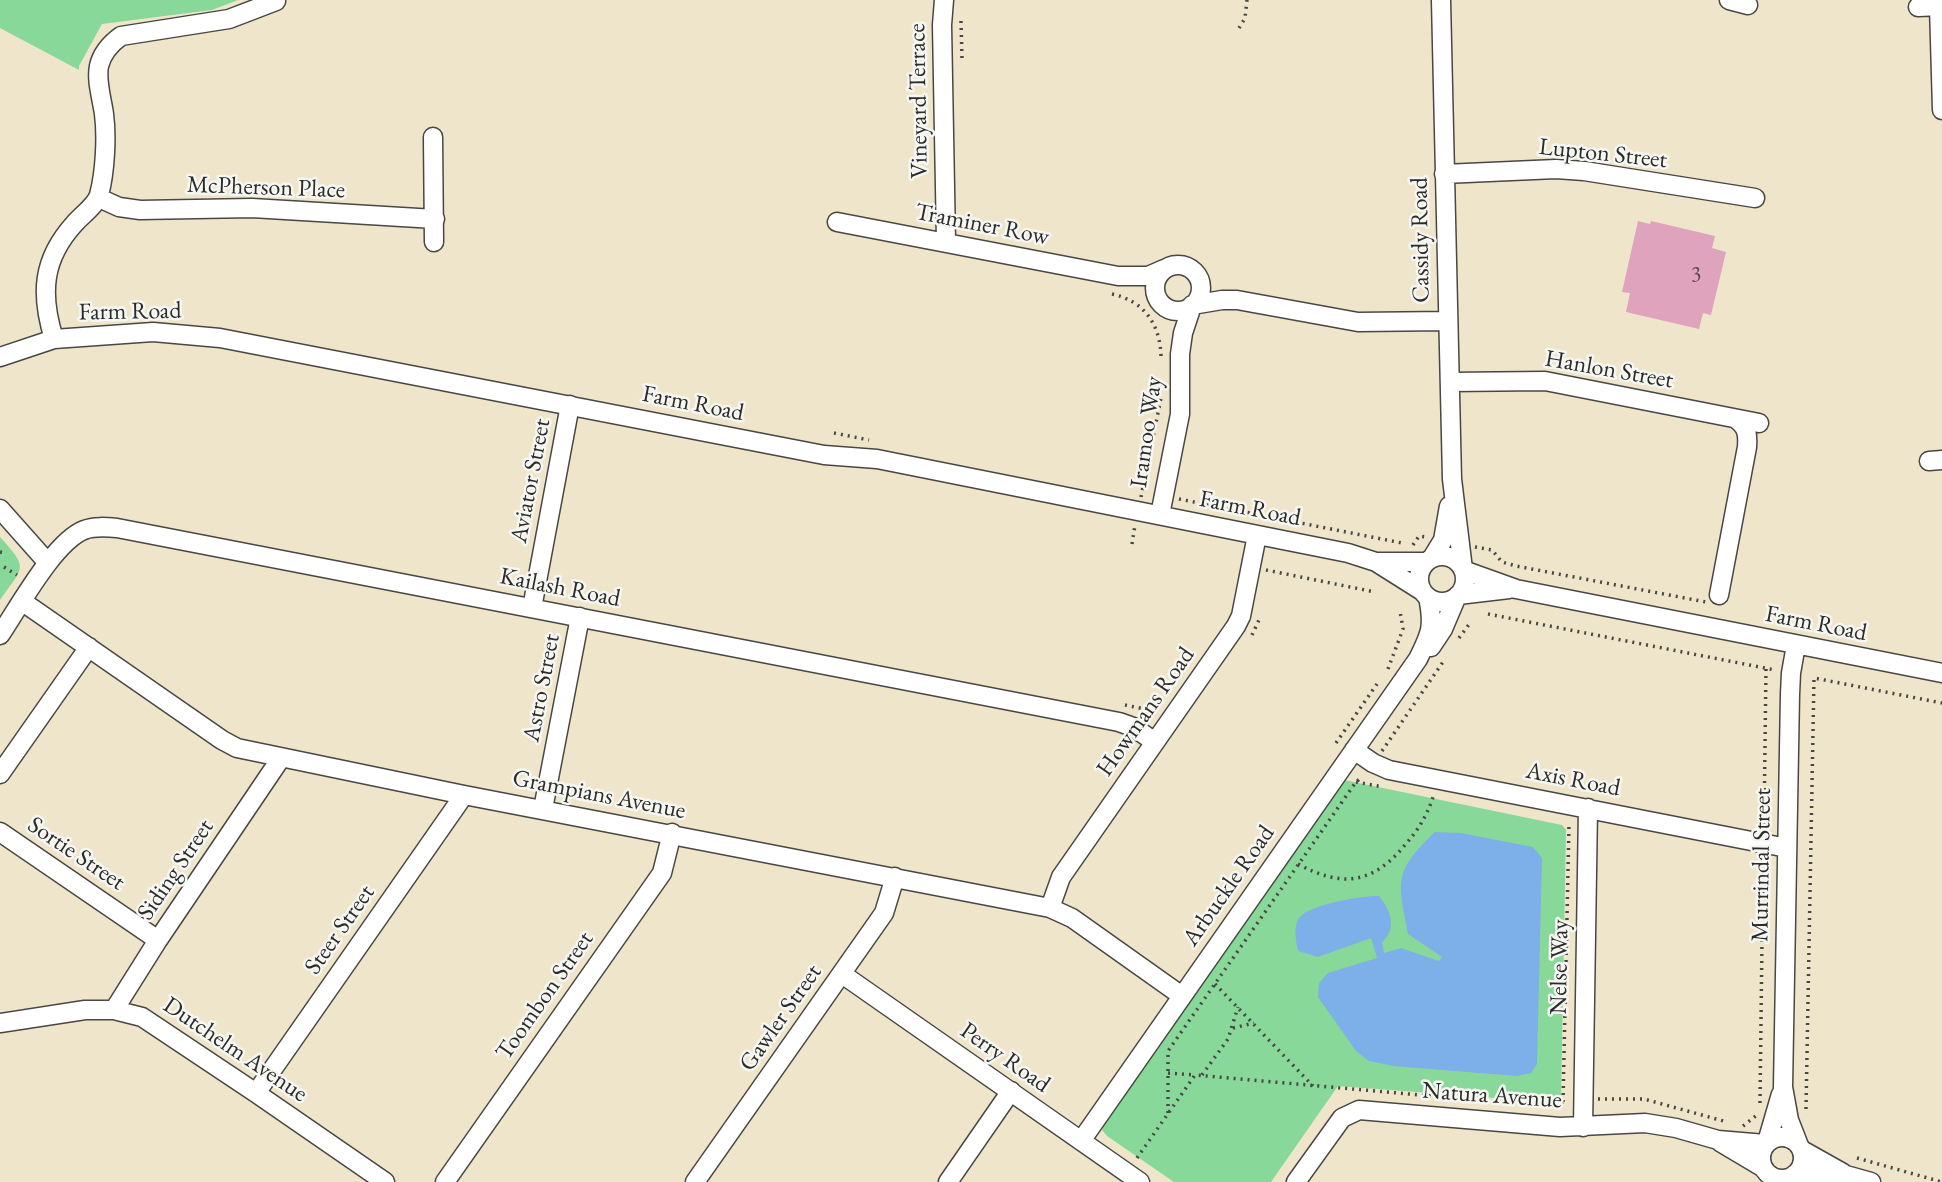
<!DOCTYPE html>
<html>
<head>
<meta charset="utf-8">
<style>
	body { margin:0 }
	canvas { display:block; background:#efe5cb }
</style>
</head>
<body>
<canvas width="1942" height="1182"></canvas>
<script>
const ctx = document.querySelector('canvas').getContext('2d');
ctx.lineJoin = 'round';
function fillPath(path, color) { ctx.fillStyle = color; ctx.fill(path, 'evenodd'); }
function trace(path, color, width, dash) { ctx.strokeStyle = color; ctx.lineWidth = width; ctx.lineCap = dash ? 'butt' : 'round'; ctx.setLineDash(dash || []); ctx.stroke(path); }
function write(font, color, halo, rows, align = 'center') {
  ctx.font = font + ' "EB Garamond",serif'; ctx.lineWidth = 5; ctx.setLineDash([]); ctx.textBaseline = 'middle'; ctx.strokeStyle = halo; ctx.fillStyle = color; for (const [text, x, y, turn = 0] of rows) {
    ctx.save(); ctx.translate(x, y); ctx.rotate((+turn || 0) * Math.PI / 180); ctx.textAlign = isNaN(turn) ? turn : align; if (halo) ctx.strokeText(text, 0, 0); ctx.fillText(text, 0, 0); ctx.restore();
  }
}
fillPath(new Path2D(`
	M0,0H238L212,10L102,24L79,66V70L0,28Z
	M0,537C29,569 24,566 0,600Z
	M1344,780L1562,825L1566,830L1561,1099L1533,1101L1338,1086L1271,1182H1174L1107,1136L1102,1130L1103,1127Z`), '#88d999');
fillPath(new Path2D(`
	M1435,832L1461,833L1533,847L1542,858L1537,1064L1531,1073L1517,1076L1393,1066L1369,1061L1356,1051L1318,997L1319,983L1328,973L1377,958L1371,938L1318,957L1298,951C1296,941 1293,927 1299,918C1310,904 1361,896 1379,896C1390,909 1398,929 1382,942L1384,953L1401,948L1439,961L1442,957L1408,934C1398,880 1393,872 1435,832Z`), '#7dafe9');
fillPath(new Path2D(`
	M1638,221L1650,224L1651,221L1715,236L1712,248L1726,252L1711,315L1703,313L1699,329L1626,312L1630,293L1622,292Z`), '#dfa3bd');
const minor = new Path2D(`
	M944,0L942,25L946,242
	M1441,0L1452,479L1463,569
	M1729,0L1748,5
	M1939,6L1942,110
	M1918,7L1942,6
	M433,137L434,242
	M1444,174L1556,169L1584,171L1755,198
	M99,198L119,207L140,210L252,208L435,219
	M837,222L1118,276H1148L1164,269
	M1155 288a23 23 0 1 1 46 0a23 23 0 1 1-46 0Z
	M1192,305L1222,300H1237L1358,322L1447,321
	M54,339C40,294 42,259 75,223C82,215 96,205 99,195C105,173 107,137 104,114C102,99 96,81 99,66C102,53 110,44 121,36L229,19L276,1
	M0,357L54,339L153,332L220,338L824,455L877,459L1348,553L1376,562L1422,591
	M1450,382L1545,381L1759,423
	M1929,461L1942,460
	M0,509L48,563
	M1160,515L1180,414V354L1183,333L1192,306
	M1419 579a23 23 0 1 1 46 0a23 23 0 1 1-46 0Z
	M1432,558L1443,540L1449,506
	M1376,562H1426
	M1463,570L1516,589L1942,673
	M1458,595L1509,589
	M1719,595L1747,447C1748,434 1747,427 1736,419
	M23,602L222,740L237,748L464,795L1050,908L1072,918L1182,996
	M532,608L570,405
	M0,635C19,607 54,542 84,530C94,526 106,527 117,528L1119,722L1133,727L1155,742
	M1796,645L1791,673L1790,694L1783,1087L1789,1120L1798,1143
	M1431,647L1443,629L1457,596
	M1354,750L1373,763L1389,770L1787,848
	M0,774L89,647
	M543,809L580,617
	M0,832L158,940
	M1050,908L1061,877L1236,626L1241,616L1257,535
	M842,974L1140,1182
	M114,1010L158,940L281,758
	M0,1023L85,1010H114L142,1017L256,1093L385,1182
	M256,1093L464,795
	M1583,1127L1588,808
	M1761 1158a21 21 0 1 1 42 0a21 21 0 1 1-42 0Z
	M1081,1141L1418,659C1431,633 1434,626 1428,597
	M1720,1142L1762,1167
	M1767,1142L1781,1094
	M1802,1150L1843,1173
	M1795,1174L1846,1175L1871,1182
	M445,1182L662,873L672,833
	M695,1182L884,913L895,877
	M948,1182L1011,1091
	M1296,1182L1342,1118L1359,1110L1560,1127L1645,1123L1676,1128L1718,1140L1765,1144`);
trace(minor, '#484743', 21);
trace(new Path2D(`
	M961,21L962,59
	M1239,28L1245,18L1247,0
	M1112,294C1144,301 1160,324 1161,356
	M834,433L869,440
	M1141,497L1161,398
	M1179,499L1402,543
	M1132,544L1135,525
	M1413,545L1419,536L1426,537
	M1475,547L1492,550L1502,562L1516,566L1706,602
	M0,552L4,553
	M4,567L17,575
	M1266,570L1375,592
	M1488,614L1775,670
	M1252,635L1259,620
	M1459,638L1470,623
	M1388,669L1403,629L1400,611
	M1125,705L1154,711
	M1336,743L1377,684
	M1382,751L1445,659
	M1356,782L1383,787
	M1764,825L1766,668
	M1298,864C1342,888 1373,884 1405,845C1418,830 1427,816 1433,797
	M1215,984L1313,1086
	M1233,1028L1254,1023
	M1168,1073L1195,1075
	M1202,1075L1228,1039L1238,1007
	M1598,1099H1644L1727,1122
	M1563,1102L1569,825
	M1760,1103L1763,859
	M1806,1109L1814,678L1942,703
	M1168,1113V1051L1356,782L1362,777
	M1743,1126L1757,1115
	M1137,1158L1195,1075L1533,1105L1566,1102
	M1857,1158L1942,1182`), '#484743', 3.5, [2, 5]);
trace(minor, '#fff', 18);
write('21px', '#584950', null, [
	["3",1696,275]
]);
write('24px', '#2b2b2b', '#f6f6f2', [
	["Vineyard Terrace",919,101,-91],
	["Lupton Street",1603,154,6],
	["McPherson Place",266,188,2],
	["Traminer Row",982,225,11],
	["Cassidy Road",1421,240,-91],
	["Farm Road",130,312,-1],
	["Hanlon Street",1609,370,10],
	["Farm Road",693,404,11],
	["Iramoo Way",1147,432,-82],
	["Aviator Street",531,481,-79],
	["Farm Road",1250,509,11],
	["Kailash Road",560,588,11],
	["Farm Road",1816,624,11],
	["Astro Street",542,688,-79],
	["Howmans Road",1146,712,-55],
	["Axis Road",1573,780,11],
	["Grampians Avenue",599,795,11],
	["Sortie Street",76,854,34],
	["Murrindal Street",1762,865,-89],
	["Siding Street",176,870,-56],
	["Arbuckle Road",1229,886,-55],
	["Steer Street",340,930,-55],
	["Nelse Way",1560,967,-89],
	["Toombon Street",545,996,-55],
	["Gawler Street",781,1018,-55],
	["Dutchelm Avenue",235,1050,34],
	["Perry Road",1005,1058,35],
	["Natura Avenue",1492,1096,4]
]);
</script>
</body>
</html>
